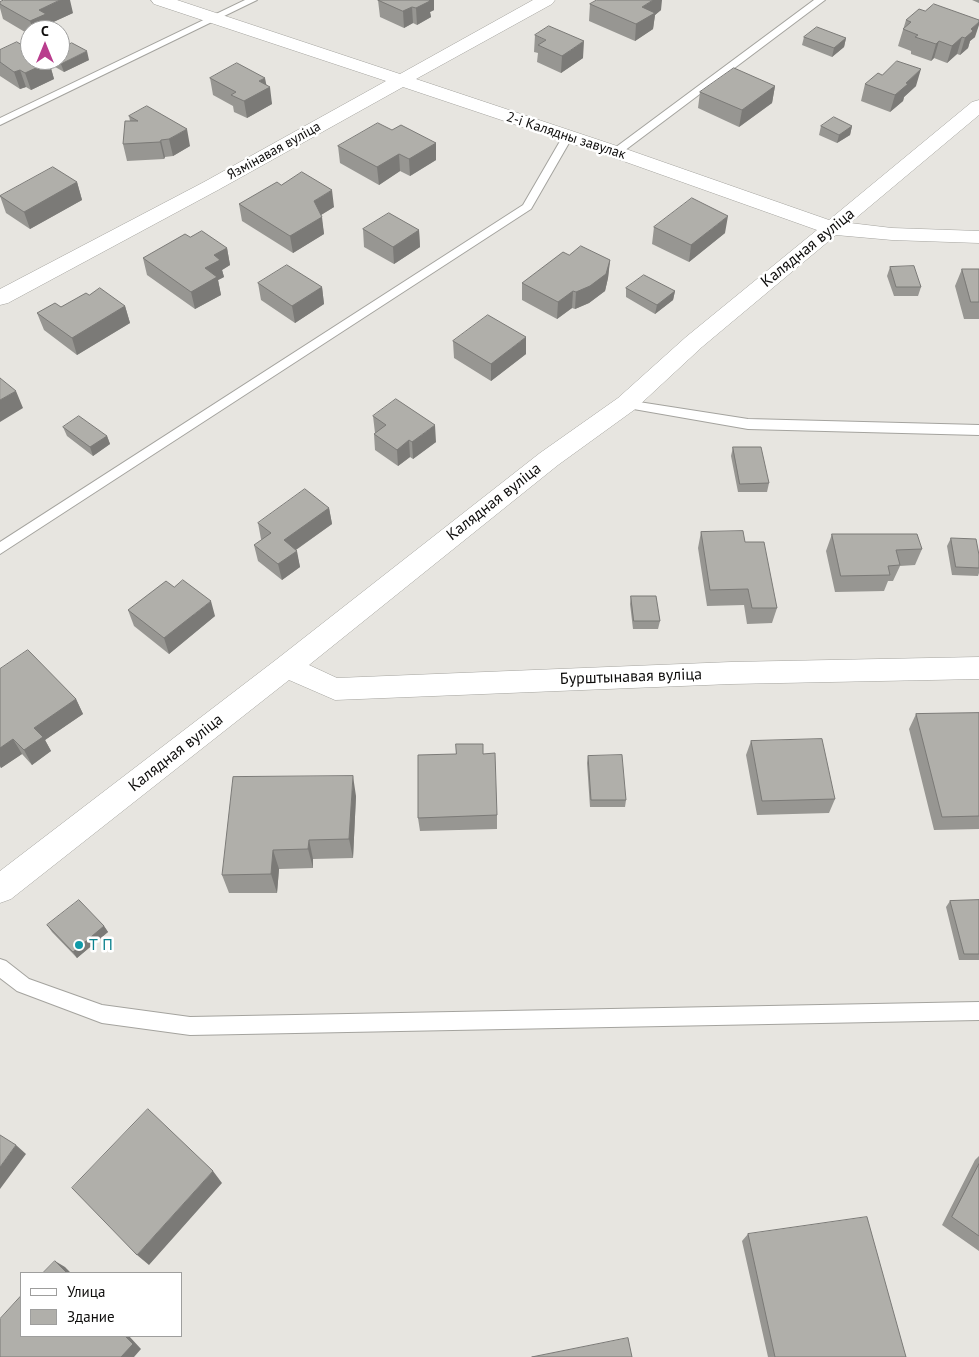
<!DOCTYPE html>
<html>
<head>
<meta charset="utf-8">
<style>
	body { margin:0 }
	#map { position:relative; width:979px; height:1357px; overflow:hidden; background:#e7e5e0; font-family:"PT Sans",sans-serif }
	canvas { display:block }
	.legend { position:absolute; left:20px; top:1272px; width:162px; height:65px; box-sizing:border-box; background:#fff; border:1px solid #9e9e9d; margin:0; padding:6px 9px; list-style:none; font-size:15px; color:#0d0c0b }
	.legend li { display:flex; align-items:center; gap:10px; height:25px }
	.legend b { width:25px; border:1px solid #9e9e9d }
	.north { position:absolute; left:20px; top:20px; width:50px; height:50px; box-sizing:border-box; background:#fff; border:1px solid #9e9e9d; border-radius:50%; rotate:0deg; font-size:14px; font-weight:700; line-height:20px; text-align:center; color:#0d0c0b }
	.north::after { content:''; display:block; margin:auto; width:18px; height:22px; background:#b93d8d; clip-path:polygon(50% 0,100% 100%,50% 72%,0 100%) }
</style>
</head>
<body>
<div id="map">
<canvas width="979" height="1357"></canvas>
<ul class="legend">
<li><b style="height:6px;background:#fff"></b>Улица</li>
<li><b style="height:14px;background:#b0afaa"></b>Здание</li>
</ul>
<div class="north">С</div>
</div>
<script>
const ctx = document.querySelector('canvas').getContext('2d');
ctx.lineJoin = 'round';
function trace(path, color, width, dash) { ctx.strokeStyle = color; ctx.lineWidth = width; ctx.lineCap = dash ? 'butt' : 'round'; ctx.setLineDash(dash || []); ctx.stroke(path); }
function fillPath(path, color) { ctx.fillStyle = color; ctx.fill(path, 'evenodd'); }
function write(font, color, halo, rows, align = 'center') {
  ctx.font = font + ' "PT Sans",sans-serif'; ctx.lineWidth = 5; ctx.setLineDash([]); ctx.textBaseline = 'middle'; ctx.strokeStyle = halo; ctx.fillStyle = color; for (const [text, x, y, turn = 0] of rows) {
    ctx.save(); ctx.translate(x, y); ctx.rotate((+turn || 0) * Math.PI / 180); ctx.textAlign = isNaN(turn) ? turn : align; if (halo) ctx.strokeText(text, 0, 0); ctx.fillText(text, 0, 0); ctx.restore();
  }
}
const service = new Path2D(`
	M245,0H257L0,125V118Z
	M814,0H825L620,154H612L611,152L612,150Z
	M568,133L573,136L531,209L0,554V542L523,205L563,136Z
	M626,400L748,419L979,425V435L748,429L622,407L620,404Z
	M0,959L6,961L29,979L102,1005L190,1017L979,1002V1020L190,1035L102,1023L17,991L0,978Z`);
const minor = new Path2D(`
	M151,0H177L400,74L533,0H555L552,4L416,79L623,148L829,220L972,102L979,100V115L850,223L892,228L979,231V243L892,240L836,235L702,347L634,410L558,465L309,665L337,678L731,662L979,657V679L731,684L335,700L289,680L11,899L0,903V871L277,659L540,453L618,398L686,337L817,230L609,156L403,87L218,190L8,303L0,305V289L204,182L386,81L154,4Z`);
trace(service, '#a4a39e', 2);
trace(minor, '#a4a39e', 1);
fillPath(service, '#fff');
fillPath(minor, '#fff');
fillPath(new Path2D(`
	M378,0H434V10L430,12L431,17L417,25L413,23L404,28L380,17Z
	M972,0H979V3Z
	M0,2L73,13L49,24L50,30H30V35L3,19L0,8Z
	M590,4L661,10L655,15L653,29L635,41L589,21Z
	M906,20L975,37L970,41L968,48L960,55L957,54L947,63L934,58L931,61L911,54V51L898,46Z
	M535,35L583,58L561,73L537,62L538,53L534,52Z
	M804,37L846,38L844,47L832,57L802,45Z
	M0,50L48,62V60H89L64,72L50,64L54,79L31,90L26,87L20,89L0,76Z
	M210,78L266,85L272,104L247,118L234,112L233,106L213,95Z
	M865,84L916,86L904,97L903,101L890,112L861,101Z
	M775,86L772,103L739,127L698,108L700,92Z
	M129,116L190,146L173,156L165,157L164,159L127,161L123,144L130,121Z
	M821,126H852L850,135L837,143L819,135Z
	M392,130L436,143V160L410,176L400,171L379,185L340,163L338,146Z
	M77,182L82,200L30,229L6,213L0,196Z
	M281,185L334,207L321,215L324,234L293,253L242,221L239,204Z
	M654,227L725,233L689,262L652,244Z
	M363,229L419,230L420,247L394,264L364,247Z
	M190,237L227,248L230,265L222,270L224,277L218,280L221,295L195,309L147,275L143,258Z
	M569,255L610,260L608,278L605,291L589,303L575,309L572,308L557,319L522,300V283Z
	M890,267L921,287L918,296H894L887,276Z
	M962,269H979V319H964L955,286Z
	M258,283L322,287L324,304L295,323L261,300Z
	M626,288L675,291L673,300L655,314L626,297Z
	M89,295L125,306L130,323L77,355L44,330L37,313L61,307Z
	M453,341L526,354L491,381L454,358Z
	M373,416L436,442L413,459L410,457L398,466L375,450L374,434L375,433Z
	M63,427L107,436L110,444L93,456L67,436Z
	M733,447L769,483L767,492H738L731,456Z
	M329,508L332,524L296,550L300,567L282,580L258,561L254,545L262,540L261,539L258,523Z
	M701,532L745,542L777,608L772,623L747,624L744,605L707,606L698,548Z
	M832,534L922,549L915,565L900,566L893,581H888L884,591L835,592L826,551Z
	M951,538L979,555V573L978,576L952,575L947,546Z
	M631,596L660,621L658,629H633L630,604Z
	M128,610L215,616L169,654L134,626Z
	M0,669L76,699L83,714L45,740L51,751L32,765L22,754L1,768L0,766Z
	M979,713V829L934,830L909,729L916,714Z
	M751,741L835,799L829,813L757,815L746,755Z
	M483,754L497,815V829L420,831L418,818Z
	M588,756L626,800L625,807H590L587,763Z
	M356,796L353,858L313,859V868L279,869L277,893H229L222,875Z
	M979,900V960H959L946,907L950,901Z
	M47,925L104,926L108,932L77,958L52,932Z
	M979,1156V1251L942,1225L975,1160Z
	M748,1234L906,1357H768L742,1241Z`), '#979692');
fillPath(new Path2D(`
	M60,0H70L73,13L49,24L50,30H33L30,21L39,10Z
	M425,0H434V10L430,12L431,17L417,25L416,8Z
	M653,0H662L661,10L655,15L653,29L635,41L636,24L642,7Z
	M412,7L413,23L404,28L403,11Z
	M979,22V25L975,37L970,41L968,48L960,55L965,38L971,29Z
	M962,37L957,54L947,63L952,46Z
	M846,38L844,47L832,57L834,48Z
	M584,41L583,58L561,73L562,56Z
	M939,41L934,58L931,61L936,44Z
	M87,51L89,60L64,72L61,64Z
	M49,62L54,79L31,90L25,73Z
	M921,69L916,86L904,97L903,101L890,112L895,95L906,83Z
	M20,70L26,87L20,89L14,72Z
	M265,78L267,88L270,87L272,104L247,118L244,101L259,81Z
	M775,86L772,103L739,127L742,110Z
	M852,126L850,135L837,143L839,135Z
	M187,129L190,146L173,156L169,139Z
	M161,140L165,157L164,159L160,142Z
	M436,143V160L410,176L409,159Z
	M399,154L400,171L379,185L377,167Z
	M77,182L82,200L30,229L24,212Z
	M332,190L334,207L316,218L314,201Z
	M728,216L725,233L689,262L691,245Z
	M322,217L324,234L293,253L290,236Z
	M419,230L420,247L394,264L393,247Z
	M227,248L230,265L222,270L224,277L218,280L221,295L195,309L191,292L205,268L214,255Z
	M610,260L608,278L605,291L589,303L575,309L576,292Z
	M322,287L324,304L295,323L292,306Z
	M573,291L572,308L557,319L558,302Z
	M675,291L673,300L655,314L657,305Z
	M125,306L130,323L77,355L72,338Z
	M526,337V354L491,381V364Z
	M16,391L23,408L0,422V400Z
	M435,425L436,442L413,459L412,442Z
	M107,436L110,444L93,456L90,447Z
	M409,440L410,457L398,466L397,450Z
	M329,508L332,524L287,556L284,540Z
	M297,551L300,567L282,580L278,564Z
	M211,601L215,616L169,654L164,638Z
	M76,699L83,714L45,740L51,751L32,765L24,750L34,728Z
	M13,739L22,754L1,768L0,766V748Z
	M353,776L356,796L353,858L349,839Z
	M309,840L313,859V868L308,849Z
	M273,850L279,869L277,893L271,874Z
	M104,926L108,932L77,958L73,952Z
	M16,1145L26,1154L0,1189V1167Z
	M213,1171L222,1183L149,1265L137,1255Z
	M55,1261L65,1267L71,1273H67Z
	M125,1336H129L141,1349L134,1357H121Z`), '#7b7a77');
const building = new Path2D(`
	M4,0H60L39,10L46,14L30,21L0,4V2Z
	M378,0H429L430,1L416,8L412,7L403,11Z
	M597,0H653L642,7L655,13L636,24L590,4Z
	M934,4L979,20V22L971,29L973,31L965,38L962,37L952,46L939,41L936,44L915,37L918,35L903,29L911,22L906,20L919,9L925,11Z
	M549,26L584,41L562,56L538,45L546,40L535,35Z
	M817,27L846,38L834,48L804,37Z
	M17,42L30,50V60H45L49,62L25,73L20,70L14,72L0,62V50Z
	M72,43L87,51L61,64L55,60H60V49Z
	M897,61L921,69L906,83L908,84L895,95L865,84L878,73L882,75Z
	M237,63L265,78L259,81L270,87L244,101L231,95L236,92L210,78Z
	M734,68L775,86L742,110L700,92Z
	M147,106L187,129L169,139L161,140L160,142L123,144L125,121H138L129,116Z
	M834,117L852,126L839,135L821,126Z
	M378,123L392,130L401,125L436,143L409,159L399,154L377,167L338,146Z
	M53,167L77,182L24,212L0,196Z
	M302,172L332,190L314,201L322,217L290,236L239,204L277,182L281,185Z
	M692,198L728,216L691,245L654,227Z
	M389,213L419,230L393,247L363,229Z
	M202,231L227,248L214,255L220,260L205,268L217,277L191,292L143,258L185,234L190,237Z
	M581,246L610,260L606,274L590,286L576,292L573,291L558,302L522,283L563,252L569,255Z
	M287,265L322,287L292,306L258,283Z
	M914,266L921,287H896L890,267Z
	M962,269H979V302H971Z
	M644,275L675,291L657,305L626,288Z
	M100,288L125,306L72,338L37,313L55,303L61,307L86,293L89,295Z
	M488,315L526,337L491,364L453,341Z
	M0,378L16,391L0,400Z
	M396,399L435,425L412,442L409,440L397,450L374,434L386,425L373,416Z
	M79,416L107,436L90,447L63,427Z
	M733,447H761L769,483L740,484Z
	M305,489L329,508L284,540L297,551L278,564L254,545L271,533L258,523Z
	M743,531L745,542H764L777,608H752L748,589L710,590L701,532Z
	M832,534H917L922,549L896,550L900,565L888,566L890,575L841,576Z
	M951,538L976,539L979,555V568L956,567Z
	M183,580L211,601L164,638L128,610L166,581L174,587Z
	M631,596H656L660,621H634Z
	M28,650L76,699L34,728L43,737L24,750L13,739L0,748V669Z
	M979,713V816L942,817L916,714Z
	M822,739L835,799L762,801L751,741Z
	M456,744H483V754L495,753L497,815L418,818V755L456,754Z
	M622,755L626,800H591L588,756Z
	M353,776L349,839L309,840L308,849L273,850L271,874L222,875L233,777Z
	M79,900L104,926L73,952L47,925Z
	M979,900V954H964L950,901Z
	M148,1109L213,1171L137,1255L72,1188Z
	M0,1135L16,1145L0,1167Z
	M979,1164V1236L952,1217Z
	M867,1217L906,1357H775L748,1234Z
	M55,1261L67,1273H43Z
	M21,1296V1336H125L133,1344L121,1357H0V1319Z
	M628,1338L632,1357H532Z`);
fillPath(building, '#b0afaa');
trace(building, '#7b7a77', 1);
for (const [x, y, r, color] of [
	[79,945,5,"#0f9aa8"]
]) { const dot = new Path2D(); dot.arc(x, y, r, 0, 2 * Math.PI); ctx.fillStyle = color; ctx.fill(dot); trace(dot, '#fff', 2); }
write('14px', '#0d0c0b', '#fff', [
	["2-і Калядны завулак",566,136,18],
	["Язмінавая вуліца",274,151,-29]
]);
write('16px', '#0d0c0b', '#fff', [
	["Калядная вуліца",808,248,-39],
	["Калядная вуліца",494,502,-38],
	["Бурштынавая вуліца",631,677,-2],
	["Калядная вуліца",176,753,-38]
]);
write('16px', '#0d838f', '#fff', [
	["Т П",89,945]
], 'left');
</script>
</body>
</html>
